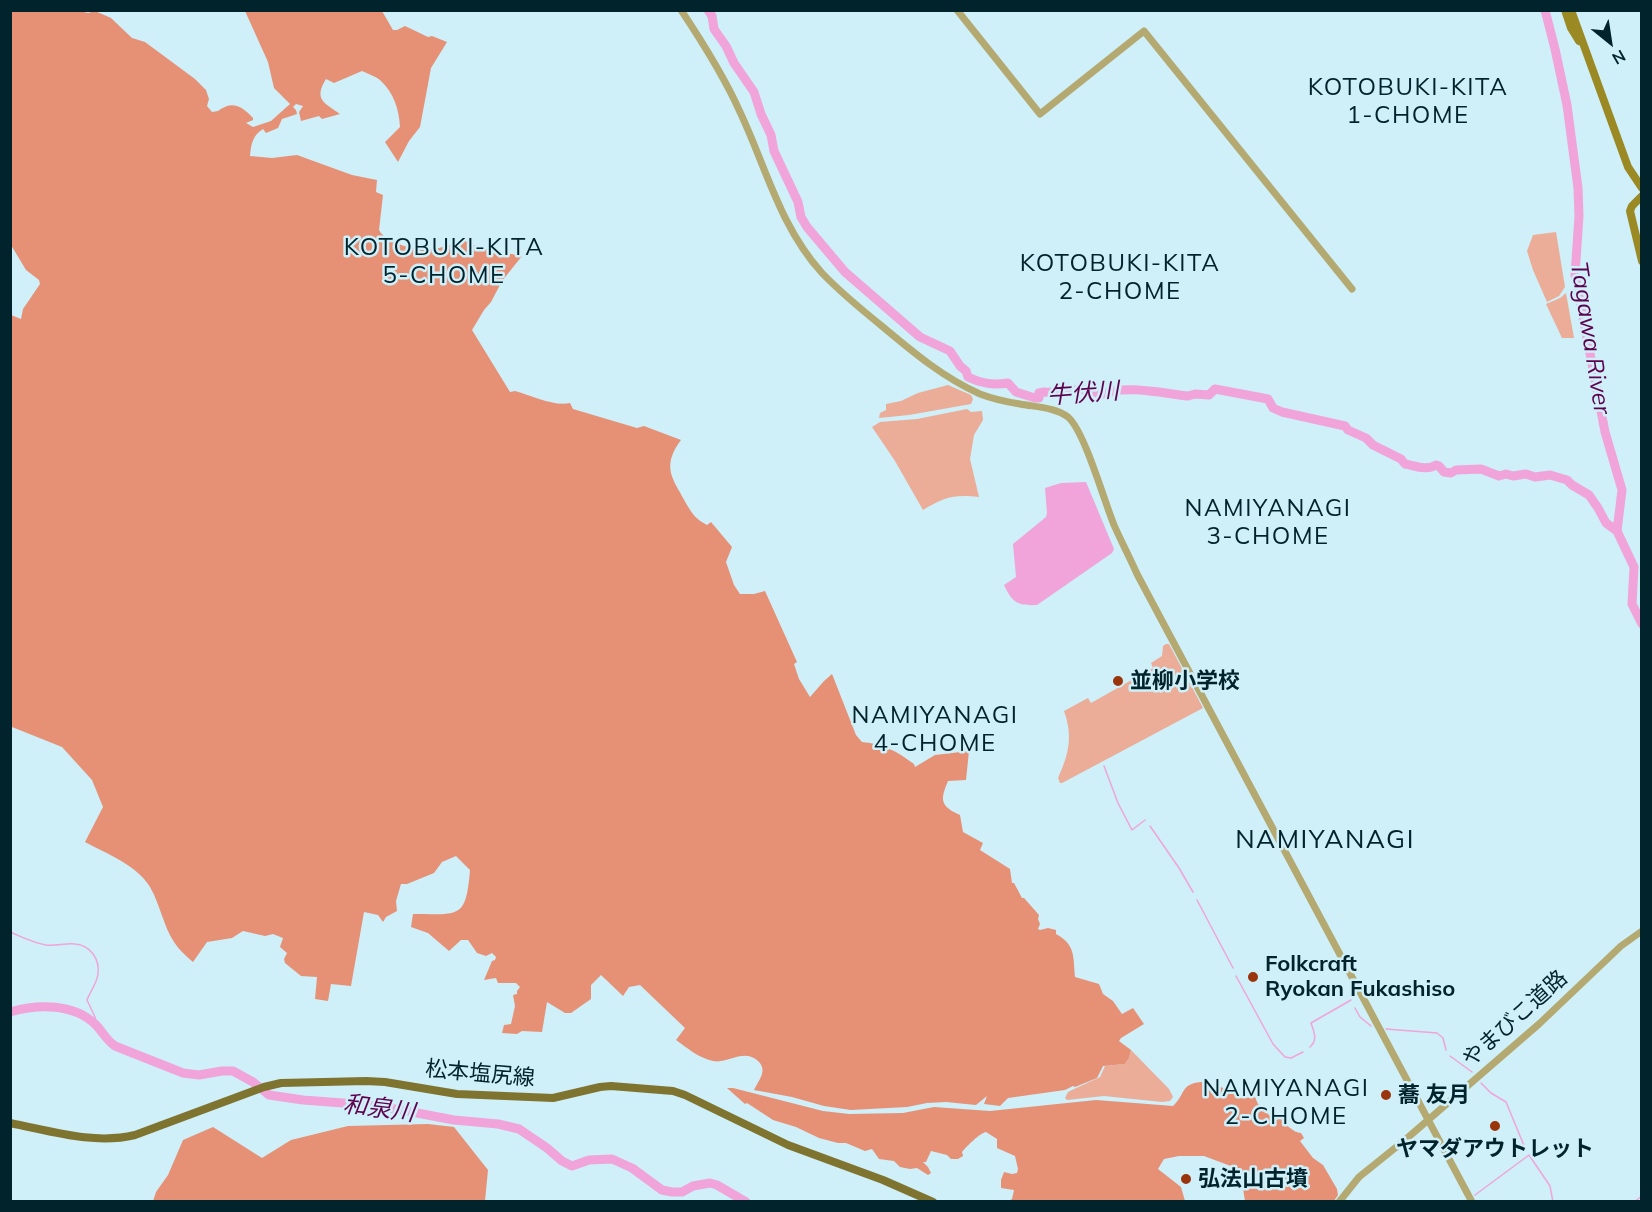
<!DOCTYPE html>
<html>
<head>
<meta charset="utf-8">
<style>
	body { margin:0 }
	#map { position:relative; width:1652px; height:1212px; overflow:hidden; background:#cfeff9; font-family:Mulish,sans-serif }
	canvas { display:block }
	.frame { position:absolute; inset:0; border:12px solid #00232c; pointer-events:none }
	.north { position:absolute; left:1580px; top:12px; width:60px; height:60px; -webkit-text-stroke:4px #cfeff9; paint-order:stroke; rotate:150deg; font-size:16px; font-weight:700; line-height:24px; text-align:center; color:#00232c }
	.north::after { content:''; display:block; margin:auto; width:21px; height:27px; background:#00232c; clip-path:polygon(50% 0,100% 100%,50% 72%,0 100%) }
</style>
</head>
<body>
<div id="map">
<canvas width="1652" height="1212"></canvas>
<div class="frame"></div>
<div class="north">N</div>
</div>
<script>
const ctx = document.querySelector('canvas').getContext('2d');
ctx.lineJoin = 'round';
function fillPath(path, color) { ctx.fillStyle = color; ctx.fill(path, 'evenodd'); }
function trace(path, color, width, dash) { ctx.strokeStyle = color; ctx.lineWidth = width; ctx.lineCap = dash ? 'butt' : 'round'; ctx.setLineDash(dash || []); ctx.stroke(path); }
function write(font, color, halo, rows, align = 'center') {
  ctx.font = font + ' Mulish,"Noto Sans JP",sans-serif'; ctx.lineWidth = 5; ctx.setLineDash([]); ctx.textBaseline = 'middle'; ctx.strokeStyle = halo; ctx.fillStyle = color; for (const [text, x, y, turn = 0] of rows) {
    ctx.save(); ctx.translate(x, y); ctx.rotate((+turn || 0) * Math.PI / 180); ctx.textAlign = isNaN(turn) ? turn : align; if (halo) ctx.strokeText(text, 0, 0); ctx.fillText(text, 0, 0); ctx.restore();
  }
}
fillPath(new Path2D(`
	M1556,232L1565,287L1559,296L1547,302L1533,270L1527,251L1533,235Z
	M1566,293L1574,338H1562L1546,304L1560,298Z
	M948,385L971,395L973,399L971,404L909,415L879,418L880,413L886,410V404L901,401L918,393Z
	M967,409L971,412L982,411L983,420L974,435L970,459L979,497C954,494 944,497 923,510L895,461L872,427L880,422L917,419Z
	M1166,644H1169L1203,708L1062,783H1060L1058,778C1069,754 1073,736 1064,711L1088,698L1091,703L1153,668L1151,663L1162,656L1163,646Z
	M1131,1050L1169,1089L1173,1097L1170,1101L1162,1102L1104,1096L1067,1100L1065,1098L1068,1092L1072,1090L1100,1077L1105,1066L1125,1064L1129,1058Z`), '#ebac98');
fillPath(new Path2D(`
	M75,10L78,12L80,11L88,13L95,11L111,18L132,38L145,42L195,79L206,90L209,99L207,106L212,112L218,111C232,100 242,106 253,118V120L246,123L253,127L271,121L290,104L274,88L268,62L245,11H382L393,30H397L405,26L428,37L432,36L447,42L431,68L420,127L409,141L398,162L385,142L400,127C399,109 394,93 380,80C375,76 368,74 362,71L334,83L326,79C313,100 325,103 340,114L322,119L319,116L301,121L299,112L303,106L296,104L293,107L296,110L297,114L282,119L278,128L266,133L263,129C253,135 251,144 250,156L272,158L297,155L352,175L377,180L376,192L383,195L379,230C386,244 420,252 435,249C444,247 454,243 463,240L480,248L522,256L502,281L491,302L484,310L472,330L510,392L515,391C530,395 555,407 570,403L573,409L637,428L644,426L681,440C660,468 674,480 687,505C693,515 697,520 707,525L711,522L732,547L726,562L734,585L740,594H754L765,591L797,662L794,664L799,679L810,697L824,681L832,674L856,735L862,742C884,744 896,751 914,764L915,767L935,755L969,751L966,780L948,781C940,800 940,806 960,815L963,832L983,843L980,850L1010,869L1012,883H1014L1022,898H1024L1039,915L1038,919L1040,924L1038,929L1040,930L1048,928L1056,930V934C1076,945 1073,957 1075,977L1099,984L1103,994L1113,1001L1122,1014L1133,1008L1144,1024L1121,1038L1119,1041L1131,1050L1129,1058L1125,1064L1103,1066L1097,1078L1075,1087L1073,1086L1065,1090L1008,1098L1000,1106L984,1104L987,1096L976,1105L946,1102L927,1103L907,1107L851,1110L824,1106L792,1097L754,1090C759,1080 768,1070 758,1061C744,1048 728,1064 713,1061C699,1058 687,1048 676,1040L685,1028L640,985L629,987L623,996L601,975L591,985V999L571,1013H565L547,1002L542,1032L522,1031L517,1034L502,1033L504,1025L511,1024L515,1006L513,995L517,994V991L520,987L516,983H498L496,978L484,980L492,961L495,960L496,957L492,953L486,956L477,953L468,940H461L449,951L428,933L411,927L413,914C459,914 466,920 470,870L456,856L442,862L434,873L407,884H401L396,901L397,911L386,917L383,922L378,915L364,912L351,986L331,984L328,1001L315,999L317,977L301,976L285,963L284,959L287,953L280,947L283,938L273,934L265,936L243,931L232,938L207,942L193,962C186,956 179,950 174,942C163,925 160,904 150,887C137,865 107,854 85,842L103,807L92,780L62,747L12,727L11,728V315L21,319L23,309L40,284L39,280L26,270L11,245V11Z
	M1201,1082L1221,1087L1241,1098L1255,1097L1258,1104L1275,1121L1280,1118C1286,1124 1293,1133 1301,1133L1304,1138L1300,1141L1313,1158L1323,1165L1337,1189L1338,1195L1334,1201H1245L1242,1182L1236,1168L1204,1156H1179L1164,1159L1158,1169L1181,1187L1185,1201H1008L1012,1199L1014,1190L1001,1188V1180L1004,1172L1012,1174L1017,1173L1018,1169L1015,1156L997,1148V1139L986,1132C980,1133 967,1146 962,1152L963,1156L958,1159H951L947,1155L931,1151L926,1162H923L928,1167L931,1173L928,1175L917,1168L910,1169L900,1167L894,1161L879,1159L872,1149L865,1151L846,1143H838L819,1138L796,1127L773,1120L747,1103L745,1104L727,1088H733L823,1111L849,1114L903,1113L934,1107L990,1111L1096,1100L1173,1106C1186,1094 1180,1084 1201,1082Z
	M428,1124L454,1127L488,1170L485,1201H153L156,1192L168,1175L183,1140L213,1127L262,1158L291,1140L348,1126Z`), '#e69075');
fillPath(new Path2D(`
	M1086,482L1114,549L1112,553L1037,605C1017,606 1012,602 1004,585L1016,577L1013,544L1046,517L1047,513L1045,488L1061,483Z`), '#f0a4d9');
trace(new Path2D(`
	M1104,766L1118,803L1132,830L1145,820
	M1150,826L1179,868L1193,892
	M1197,900L1233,968
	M10,932C22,937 34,943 46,945C56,946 66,943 75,944C90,945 100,959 98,974C97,983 90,992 87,1000L95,1017L96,1025
	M1236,976L1273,1044L1285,1057L1291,1058L1303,1052
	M1355,1008L1360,1017L1371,1026
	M1386,1029L1437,1033L1443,1038L1446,1050
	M1310,1047C1318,1040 1314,1032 1311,1023L1351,1000
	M1450,1056L1472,1072
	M1481,1083L1491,1093L1506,1102L1525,1148
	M1475,1195L1529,1155L1550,1186L1553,1202
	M1465,1202V1201
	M1634,1202L1642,1196`), '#f0a4d9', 1.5);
trace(new Path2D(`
	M708,10L712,16L714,29L726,46L734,63L754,92L761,114L771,135L774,151L798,202L801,217L807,227L845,272L920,337L950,351L960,366L966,371L968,377C983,384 993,385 1008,383L1016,392L1035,398H1039V393L1044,392C1060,394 1087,384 1100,395C1124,384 1161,393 1188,396L1195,394L1209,395L1215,389L1268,399L1273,408L1282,412L1345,426L1348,430L1366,438L1373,445L1401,459L1405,464C1416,466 1426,471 1436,465L1439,466L1444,472L1451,473L1456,470L1481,469L1499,476L1506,474L1513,476L1526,474L1535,477L1550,475L1567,480L1572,485L1589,495L1598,508L1606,523L1617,531
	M1545,10L1555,49L1567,105L1578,188L1579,216L1575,275L1605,432L1622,490L1617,531L1634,567L1632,604L1642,624
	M10,1012C38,1004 74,1003 96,1025C103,1032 106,1040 115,1046L183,1073L199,1075L222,1071H233L253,1082L269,1095L303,1100L369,1105L396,1109L454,1120L498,1124L519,1129L547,1148L562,1161L572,1166L589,1160L612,1159L632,1168L662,1190L672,1192H682L693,1186L710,1183L717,1185L746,1202`), '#f0a4d9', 9);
trace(new Path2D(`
	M681,10C703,43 724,76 740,112C766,167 780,227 822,273C841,293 862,310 883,327C914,353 944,378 980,394C993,399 1007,402 1020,404C1035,407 1055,407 1068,417C1085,432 1104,501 1114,525C1121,541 1130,558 1137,574L1472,1202
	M957,10L1040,114L1144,31L1352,289
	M1339,1202L1359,1177L1405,1140L1539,1024L1621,946L1642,931`), '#b4a970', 7);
trace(new Path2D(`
	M1565,10L1571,28L1579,41
	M1571,10L1628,167L1642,188
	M1642,196L1632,206L1630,211L1642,261`), '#9b8924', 8);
trace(new Path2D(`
	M10,1123C51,1131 94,1145 135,1135L264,1087L281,1083L366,1081L385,1082L457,1094L553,1098L600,1087L611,1086L673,1091L685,1095L788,1145L883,1180L933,1202`), '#7f7330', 8);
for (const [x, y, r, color] of [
	[1118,681,6,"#9a340c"],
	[1253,977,6,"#9a340c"],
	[1386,1095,6,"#9a340c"],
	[1495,1126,6,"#9a340c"],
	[1186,1179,6,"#9a340c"]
]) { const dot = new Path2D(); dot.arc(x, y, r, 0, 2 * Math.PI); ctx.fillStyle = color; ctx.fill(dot); trace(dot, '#cfeff9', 2); }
write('bold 22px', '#00232c', '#cfeff9', [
	["並柳小学校",1130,681],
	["Folkcraft",1265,964],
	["Ryokan Fukashiso",1265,989],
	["蕎 友月",1398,1095],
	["ヤマダアウトレット",1495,1149,"center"],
	["弘法山古墳",1198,1179]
], 'left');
write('22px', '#00232c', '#cfeff9', [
	["やまびこ道路",1515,1019,-42],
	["松本塩尻線",480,1074,5]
]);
ctx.letterSpacing = '1.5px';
write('24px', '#00232c', '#cfeff9', [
	["KOTOBUKI-KITA",1408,88],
	["1-CHOME",1408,116],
	["KOTOBUKI-KITA",444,248],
	["5-CHOME",444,276],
	["KOTOBUKI-KITA",1120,264],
	["2-CHOME",1120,292],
	["NAMIYANAGI",1268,509],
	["3-CHOME",1268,537],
	["NAMIYANAGI",935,716],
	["4-CHOME",935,744],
	["NAMIYANAGI",1286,1089],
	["2-CHOME",1286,1117]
]);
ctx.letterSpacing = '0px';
write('italic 24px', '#5f024e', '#cfeff9', [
	["Tagawa River",1590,338,81],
	["牛伏川",1083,394,-4],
	["和泉川",379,1109,7]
]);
ctx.letterSpacing = '1.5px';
write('26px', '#00232c', '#cfeff9', [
	["NAMIYANAGI",1325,840]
]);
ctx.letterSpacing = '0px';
</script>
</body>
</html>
